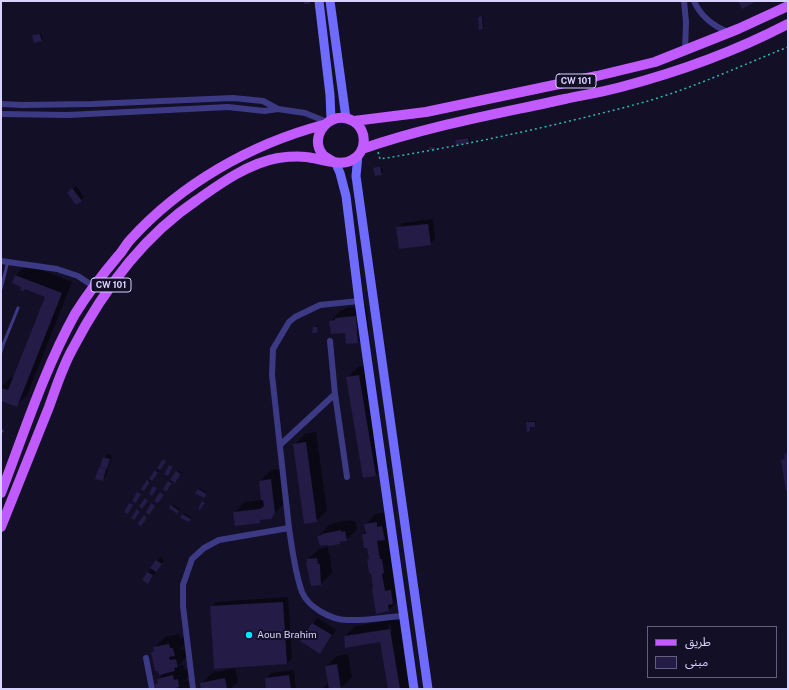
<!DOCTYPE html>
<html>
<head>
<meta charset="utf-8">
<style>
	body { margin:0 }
	#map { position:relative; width:789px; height:690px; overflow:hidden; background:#130f26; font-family:"Public Sans","Noto Sans Arabic",sans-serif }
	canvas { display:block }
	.frame { position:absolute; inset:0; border:2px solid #d9d4ff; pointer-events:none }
	.legend { position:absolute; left:647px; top:626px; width:130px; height:52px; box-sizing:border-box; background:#130f26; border:1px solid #625e7d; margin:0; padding:5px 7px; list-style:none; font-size:12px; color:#d9d4ff }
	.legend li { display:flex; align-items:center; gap:8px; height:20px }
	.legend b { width:20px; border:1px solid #625e7d }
</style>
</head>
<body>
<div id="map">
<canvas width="789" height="690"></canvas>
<div class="frame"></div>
<ul class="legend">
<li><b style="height:5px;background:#c25bff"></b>طريق</li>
<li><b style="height:11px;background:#241b47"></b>مبنى</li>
</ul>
</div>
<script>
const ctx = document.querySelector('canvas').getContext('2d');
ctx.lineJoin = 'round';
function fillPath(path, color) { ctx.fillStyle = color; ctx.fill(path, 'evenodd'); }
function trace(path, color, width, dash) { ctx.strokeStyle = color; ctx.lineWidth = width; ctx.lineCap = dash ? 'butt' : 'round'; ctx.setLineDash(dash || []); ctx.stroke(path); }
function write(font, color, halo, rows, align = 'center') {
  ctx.font = font + ' "Public Sans",sans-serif'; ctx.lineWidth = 4; ctx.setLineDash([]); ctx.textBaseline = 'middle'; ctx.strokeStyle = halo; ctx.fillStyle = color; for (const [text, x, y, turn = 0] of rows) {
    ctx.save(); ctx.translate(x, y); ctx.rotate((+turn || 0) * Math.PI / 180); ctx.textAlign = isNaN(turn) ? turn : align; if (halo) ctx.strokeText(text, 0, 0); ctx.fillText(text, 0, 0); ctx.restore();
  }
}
fillPath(new Path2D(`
	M483,15L484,27L483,28L479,17Z
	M41,33L43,39L41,40L33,36Z
	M469,137L470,140L469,142L457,144L456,140L458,139Z
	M431,146H436V148L435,149H430Z
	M381,165L383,172L381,174L374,168Z
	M76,186L84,197L81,200L71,190Z
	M433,219L435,239L430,244L398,228L403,223Z
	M27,264L72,282L27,395L16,406L3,400L1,404V387L11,377L14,378L46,296L13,283L16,275Z
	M366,306L369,331L358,342L331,321L341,310H344L347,308Z
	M315,325L319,326L317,332L314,327Z
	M370,365L387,465L376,475L347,378L358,367Z
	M529,421H536V424L531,426L530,430L527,423Z
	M316,432L327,511L316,521L294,445L305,434Z
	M108,454L112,456L106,476L103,480L99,468L102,465L104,458Z
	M281,469L285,502L271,518L262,519L259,522L234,513L245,502L262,500L260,481L271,470Z
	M157,470L159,471L145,489L148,481Z
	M179,470L182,473L176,481H173L167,489L169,482Z
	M200,488L207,493L205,496L198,490Z
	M173,505L180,509L177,513L170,508Z
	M387,512L400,599L389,610L377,612L374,588L368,560L370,558L363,534L366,531L365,525L376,514Z
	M184,513L191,517L190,520L183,515Z
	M351,520V521H355L357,529L346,540L340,543L319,536L329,525L334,523Z
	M328,547L329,554H330L332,573L321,584L308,559L319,549Z
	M160,557L164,560L148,583L143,580Z
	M288,597L292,658L287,663L211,607L216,602Z
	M318,618L336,630L325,647L320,652L302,641L313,623Z
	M401,618L412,686L409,689H389L381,641L345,636L355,626ZM390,623L392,632H390L388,624Z
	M179,634L180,638L184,637L185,644L180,650L186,648L188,655L178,666L183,665L185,670L188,669L190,675L184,681L191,680L192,686L190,689H157L156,684L159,681V679L165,672L152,653L155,650L154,648L165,637Z
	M348,654L352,677L341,688V689H322L329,682L326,666L337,656Z
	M235,668L238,682L230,689H202L201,684L212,673Z
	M294,670L296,689H279V687L266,679L271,673Z`), '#0007');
fillPath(new Path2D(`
	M304,1H310V4H304Z
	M738,1H757L742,9Z
	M482,16L483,29L479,30L478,17Z
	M40,34L42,41L34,43L32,35Z
	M468,138L469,143L456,145L455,140Z
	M429,147H435V150H429Z
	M380,166L382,175L375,176L373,168Z
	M72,188L82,201L76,205L67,193Z
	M428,224L431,245L399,249L396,227Z
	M15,275L62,293L17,407L1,401V388L8,390L45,297L25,289L24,291L20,290L21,287L12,283Z
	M356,316L358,343L346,344L345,333L331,334L329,321L335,320V318Z
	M313,326L318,327L317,333H312Z
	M359,375L376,476L363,478L346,377Z
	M526,422H535V427H530V431L527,432Z
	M306,442L317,522L304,524L293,444Z
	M788,453V491H786L781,460L785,459L784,454Z
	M103,457L110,459L107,469L100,467Z
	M163,459L166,462L160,470L157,468Z
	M169,465L173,467L168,476L164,474Z
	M99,467L106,469L103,481L95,479Z
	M155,470L158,473L152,481L149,479Z
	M176,471L181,474L175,483L170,480Z
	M271,479L275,513L271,519L260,520V523L235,526L233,512L260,509L264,506L263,500H261L259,481Z
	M147,480L150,482L144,491L141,489Z
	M168,481L172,483L166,492L163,489Z
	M153,486L157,488L152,496L149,494Z
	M198,489L207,494L204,498L195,493Z
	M137,492L141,494L136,503L132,501Z
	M160,492L164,495L158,503L154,501Z
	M145,498L148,501L142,509L139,506Z
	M202,501L205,503L200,510L198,509Z
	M129,503L133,505L128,514L124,512Z
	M151,503L155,506L149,515L146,512Z
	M171,505L179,511L177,514L169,508Z
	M137,509L140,512L134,520L131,518Z
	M182,514L191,519L189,522L180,518Z
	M144,515L147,518L141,526L137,524Z
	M377,522V527L382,526L385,540L377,541L380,559H382L384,573L382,574L385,591L391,590L393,604L388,605L389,611L376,614L372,589L373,588L371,574L369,573L367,559H369L367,548H364L362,534H366L364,524Z
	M341,530V532L345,531L347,541L340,542V544L328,546L327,545L320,546L317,536L322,535V534Z
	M317,558L318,564H320L321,585L311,586L306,563H307V559Z
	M156,560L162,564L156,572L150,568Z
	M147,572L153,575L148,584L142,580Z
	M283,602L287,664L214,669L210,606Z
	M312,623L332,635L320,654L300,641Z
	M390,629L400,689H388L380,642L345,648L344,636Z
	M169,644L170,648H173L175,656L169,657L170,660L176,659L178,667L174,668L175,671L159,675L158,671H155L151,652L154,651L153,647Z
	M337,664L341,689H329L325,666Z
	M173,675L174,680L178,679L179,687L173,689H156L155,684L158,683L157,679Z
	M289,675L291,689H278V688L266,689L265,678Z
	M225,678L227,689H201L200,683Z`), '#241b47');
trace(new Path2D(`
	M378,152L380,159C467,145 555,126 641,103C691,89 740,66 788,47`), '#2fb8b0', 1.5, [2, 3]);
trace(new Path2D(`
	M1,289L8,261
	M1,345H3L18,308
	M1,352L3,345
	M1,431H2`), '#3d3a85', 3);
trace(new Path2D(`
	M684,1L686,22L685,51
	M694,1C701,17 713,26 730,33
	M1,104L22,105L92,104L233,98L263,101L278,109L305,113L327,122
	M1,114L68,115L228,107L264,111L278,109
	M1,261L57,269L78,276L93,286
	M335,394L347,477
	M280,445L335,394L330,341
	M289,528L272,375L273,349L289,322L295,317L320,305L359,301
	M146,658L152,689
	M193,689L183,606V585L192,559L204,548L219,540L289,528C292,548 295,573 302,592C308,607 331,620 347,620C365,621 385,617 403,616`), '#3d3a85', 6);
trace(new Path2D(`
	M319,1L330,95L331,119
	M330,1L346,118
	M358,155L356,176L428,689
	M335,162L340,173L346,196L359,301L414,689`), '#6f6bff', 9);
trace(new Path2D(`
	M354,121L426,112L597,76L655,62L738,29L788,6
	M362,149C428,126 497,114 565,99C584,95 603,92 621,87C679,72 736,51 788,24
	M1,493C24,433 44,370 75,314C88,293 102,275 118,256C123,251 126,244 131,239C181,184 251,144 323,125
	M1,527C17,487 33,447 49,407C56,388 62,368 72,350C102,292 142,237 197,200C221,183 249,163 278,158C286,157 297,156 306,157C318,158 341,167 352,160C367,152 368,130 353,121C332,108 307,136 323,155C325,157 329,159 332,161`), '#c25bff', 10);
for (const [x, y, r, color] of [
	[249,635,4,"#00e5ff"]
]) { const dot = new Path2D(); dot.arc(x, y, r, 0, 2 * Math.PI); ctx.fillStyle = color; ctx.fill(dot); trace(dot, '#130f26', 1.5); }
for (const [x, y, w] of [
	[576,81,40],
	[111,285,40]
]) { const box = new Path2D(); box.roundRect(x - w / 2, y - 7, w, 14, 3); ctx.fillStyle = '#130f26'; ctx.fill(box); trace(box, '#d9d4ff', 1); }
write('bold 9px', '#d9d4ff', null, [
	["CW 101",576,81],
	["CW 101",111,285]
]);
write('10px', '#d9d4ff', '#130f26', [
	["Aoun Brahim",257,635]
], 'left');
</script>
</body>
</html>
